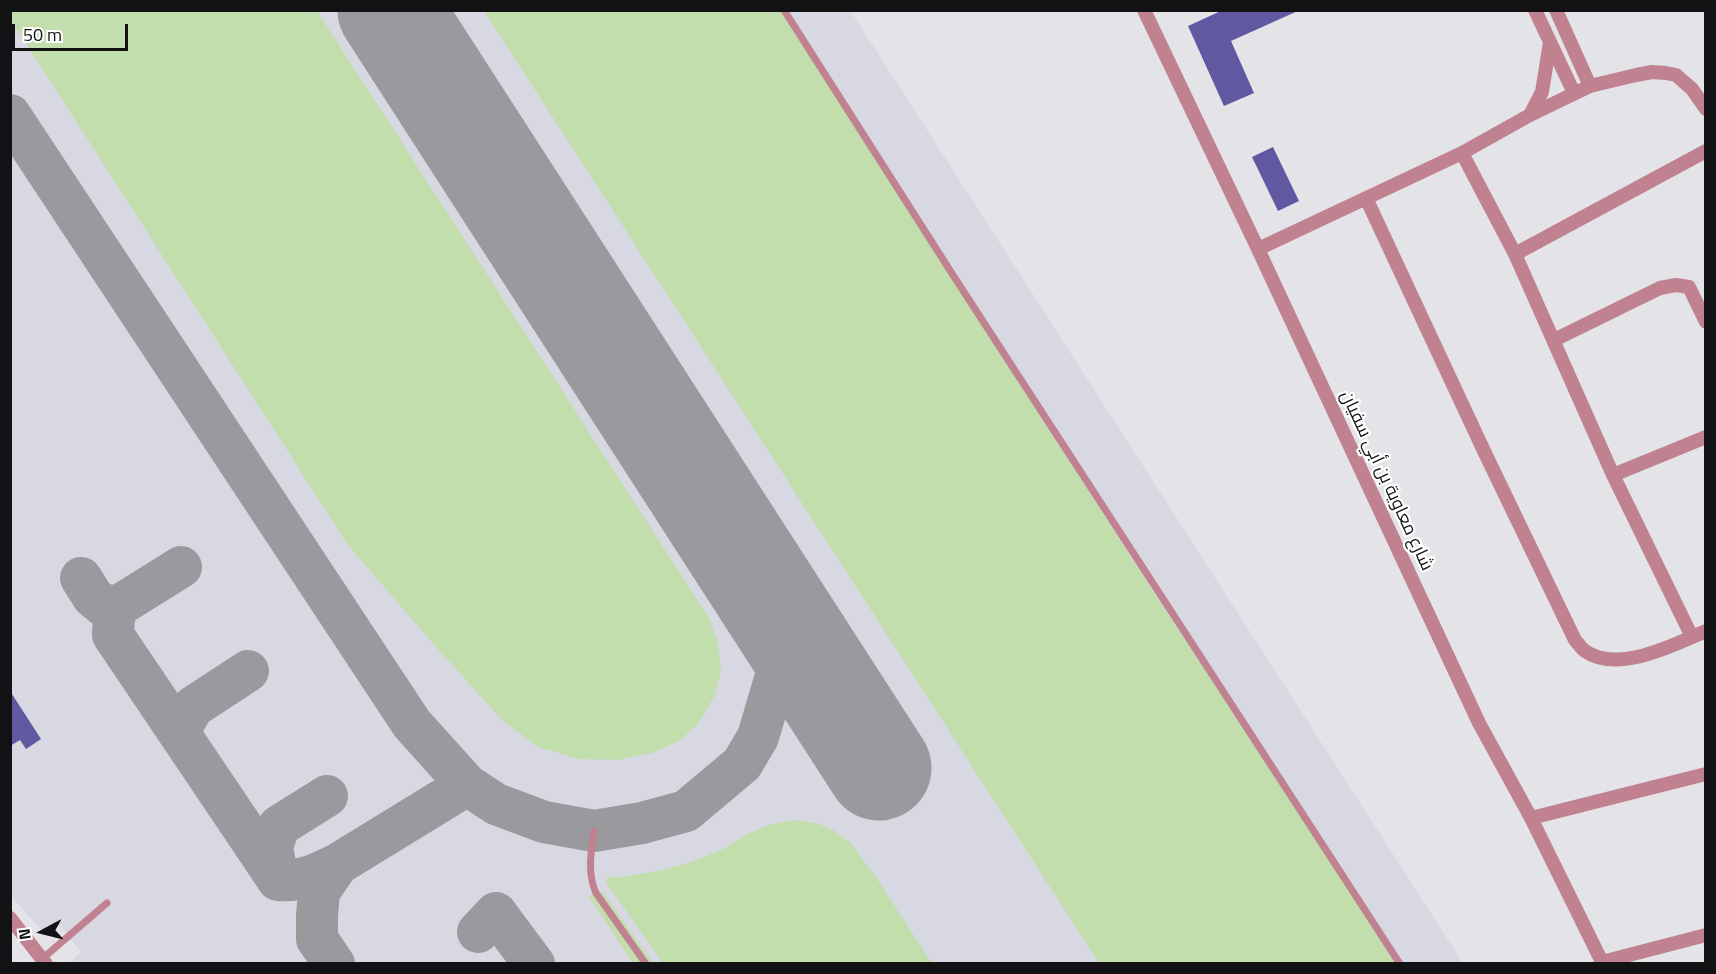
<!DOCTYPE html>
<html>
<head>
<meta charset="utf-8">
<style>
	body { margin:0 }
	#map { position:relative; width:1716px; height:974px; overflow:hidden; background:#e4e4e8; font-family:"Titillium Web",sans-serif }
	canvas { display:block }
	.frame { position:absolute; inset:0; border:12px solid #121214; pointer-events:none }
	.north { position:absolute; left:12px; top:902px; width:60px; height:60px; -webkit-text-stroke:4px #fff; paint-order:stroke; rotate:263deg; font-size:16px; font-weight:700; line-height:24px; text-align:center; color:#121214 }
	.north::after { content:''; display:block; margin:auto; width:21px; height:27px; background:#121214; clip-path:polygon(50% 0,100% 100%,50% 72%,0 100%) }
	.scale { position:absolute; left:12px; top:24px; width:116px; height:27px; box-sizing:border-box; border:3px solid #121214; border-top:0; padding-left:8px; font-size:18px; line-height:21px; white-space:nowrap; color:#121214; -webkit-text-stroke:4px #fff; paint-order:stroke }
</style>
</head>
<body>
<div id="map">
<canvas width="1716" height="974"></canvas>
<div class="frame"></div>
<div class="north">N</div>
<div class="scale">50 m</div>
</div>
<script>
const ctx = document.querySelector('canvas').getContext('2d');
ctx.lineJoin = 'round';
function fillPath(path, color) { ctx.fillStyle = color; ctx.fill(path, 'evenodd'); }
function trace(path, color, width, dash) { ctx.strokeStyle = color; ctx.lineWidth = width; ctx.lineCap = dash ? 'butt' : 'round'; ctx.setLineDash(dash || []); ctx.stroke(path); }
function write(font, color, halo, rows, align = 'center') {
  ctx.font = font + ' "Titillium Web",Cairo,sans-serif'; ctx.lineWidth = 4.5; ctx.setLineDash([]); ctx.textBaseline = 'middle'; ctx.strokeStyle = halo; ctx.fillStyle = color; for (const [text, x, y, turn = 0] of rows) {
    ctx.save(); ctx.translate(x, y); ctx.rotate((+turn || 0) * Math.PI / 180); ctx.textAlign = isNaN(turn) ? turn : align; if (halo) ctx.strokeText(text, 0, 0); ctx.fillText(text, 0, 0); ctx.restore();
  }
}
fillPath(new Path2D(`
	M850,10L1463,963L69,964L81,952L60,926L44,933L11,896V11Z`), '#d8d8e3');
fillPath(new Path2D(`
	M11,10L317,11L709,618L718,642L721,670L715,695L698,724L679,741L652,753L618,760L578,759L538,747L502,720L429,639L348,545L11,20Z
	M484,11H781L1121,542L1397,963H1099Z
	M794,820L817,823L833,830L851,843L875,876L932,963H663L607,884L606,878C646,875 682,867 718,851C731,846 742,836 754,831C767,825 780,822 794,820Z
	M602,891L653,963H633L589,897Z`), '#c2dead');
trace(new Path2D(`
	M10,115L412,724L467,785L496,804L544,822L594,831L642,823L686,811L742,764L758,737L778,669L762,588
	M181,567L120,605L114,616L113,635L278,880C303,882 317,874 338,864
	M81,578L93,597L104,606L120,605
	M179,731L193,707L248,671
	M278,880L272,847L279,826L327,796
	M478,932L496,913L534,964
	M334,964L317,939V916L319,892L338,864L467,785`), '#9a9a9e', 42);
trace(new Path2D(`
	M390,10L879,768`), '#9a9a9e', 105);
fillPath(new Path2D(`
	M1223,10H1300L1231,41L1254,93L1224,106L1188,26Z
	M1273,147L1299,201L1278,211L1252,157Z
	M10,691L41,739L26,749L20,740L10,746Z`), '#6058a0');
trace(new Path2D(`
	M784,10L951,272L1400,964
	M594,831C591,852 587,873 596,893L646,964
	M42,959L107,903`), '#c08290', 7);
trace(new Path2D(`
	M1144,10L1258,249L1479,723L1531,818L1603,964
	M1535,10L1574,93
	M1556,10L1590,86
	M1530,115L1542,92L1550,42
	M1462,153L1515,254L1613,475L1692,637
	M1366,198L1484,451L1575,640C1578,643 1581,648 1585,651C1618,674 1673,645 1706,631
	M1258,249L1462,153L1530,115L1590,86L1636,75L1652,72L1666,73L1676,75L1692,89L1706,109
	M1515,254L1706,151
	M1554,340L1660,288L1676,285L1689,287L1706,322
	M1613,475L1706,437
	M1531,818L1706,774
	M10,918L46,964
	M1602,962L1706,935`), '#c08290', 14);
write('18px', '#121214', '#fff', [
	["شارع معاوية بن أبي سفيان",1386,481,65]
]);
</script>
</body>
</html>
